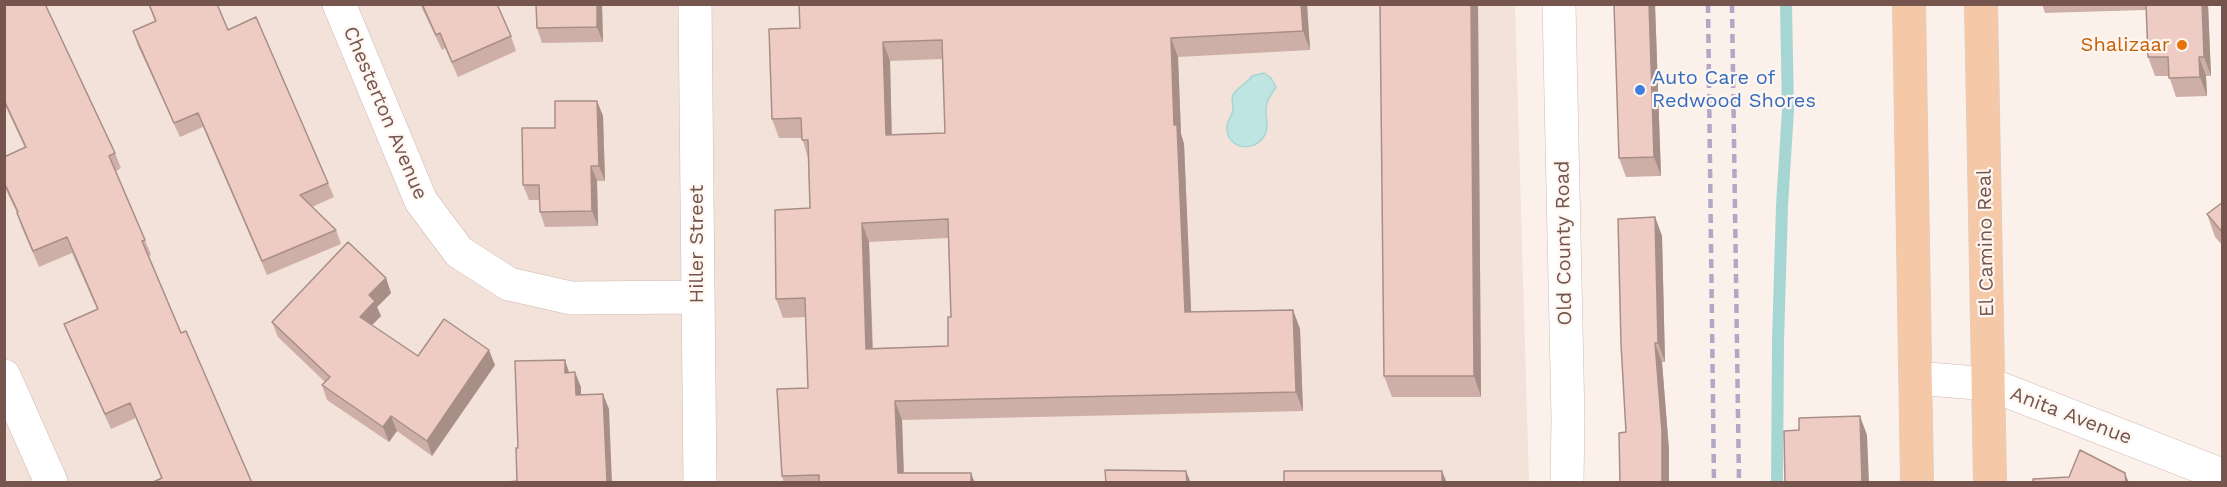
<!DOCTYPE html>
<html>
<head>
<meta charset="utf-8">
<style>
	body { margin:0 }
	#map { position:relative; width:2227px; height:487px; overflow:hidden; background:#fbf1ea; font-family:"Work Sans",sans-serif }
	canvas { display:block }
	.frame { position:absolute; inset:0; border:6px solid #75554e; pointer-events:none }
</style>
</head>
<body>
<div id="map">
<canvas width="2227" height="487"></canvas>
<div class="frame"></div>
</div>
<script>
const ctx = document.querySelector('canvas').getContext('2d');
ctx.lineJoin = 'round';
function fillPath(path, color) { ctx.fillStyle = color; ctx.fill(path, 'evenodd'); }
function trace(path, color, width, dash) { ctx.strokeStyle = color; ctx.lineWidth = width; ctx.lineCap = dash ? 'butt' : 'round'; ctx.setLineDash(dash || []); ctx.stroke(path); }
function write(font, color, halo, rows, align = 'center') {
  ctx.font = font + ' "Work Sans",sans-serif'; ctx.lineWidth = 4.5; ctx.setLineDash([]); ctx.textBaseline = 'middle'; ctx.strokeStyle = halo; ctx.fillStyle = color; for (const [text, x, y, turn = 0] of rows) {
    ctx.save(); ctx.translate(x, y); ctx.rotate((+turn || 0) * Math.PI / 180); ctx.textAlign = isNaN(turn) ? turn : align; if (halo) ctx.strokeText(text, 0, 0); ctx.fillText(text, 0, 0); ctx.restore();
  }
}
fillPath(new Path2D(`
	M4,5H1515L1529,482H5Z`), '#f3e2d9');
const water = new Path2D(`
	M1264,73L1271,78L1276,87C1273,92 1268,98 1267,103C1263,116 1272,128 1262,139C1251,152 1229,148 1227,130C1226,122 1230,120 1232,113C1235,107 1230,101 1233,95C1235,89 1247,84 1252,76Z`);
fillPath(water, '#bfe5e3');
trace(water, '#a6d6d4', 1.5);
trace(new Path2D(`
	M1777,482L1778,342L1782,206L1788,110L1786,4`), '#a6d6d4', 12);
const minor = new Path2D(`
	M339,4L421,201L459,252L509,284L571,298L697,297
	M695,4L700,482
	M1559,4L1568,419L1567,482
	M4,376L51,482
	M1916,378L1989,384L2222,475`);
const major = new Path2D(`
	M1909,4L1917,482
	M1981,4L1990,482`);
trace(minor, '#cfbab2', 34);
trace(major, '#d8cfcd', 34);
trace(minor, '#fff', 33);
trace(major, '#f5c9a7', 33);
trace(new Path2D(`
	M1708,4L1714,482
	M1732,4L1739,482`), '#b2a8c6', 4.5, [9, 6]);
fillPath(new Path2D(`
	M4,4H49L46,6L115,153L121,168L116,171L145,240L151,255L149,256L181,333L223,415L161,478L136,418L111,429L70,339L64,324L97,309L72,253L39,267L22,228L17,213L4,186V157L25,148L4,103Z
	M148,4H217L228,30L328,183L334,197L312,207L336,230L341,244L267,275L203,127L180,137L138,46L133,31L155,21Z
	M420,4H497L511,36L516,51L458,77L445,48L442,50Z
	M602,4L603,42L542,43L537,28Z
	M799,4H1307L1310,50L1178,57L1181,134L1184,144L1191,312L1293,310L1300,329L1303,411L902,420L904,473L975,483H784L782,476L808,388L806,317L783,318L776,299L810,208L808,158L802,138H779L772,119L800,28ZM942,59L945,133L892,134L890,61ZM948,238L951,317L948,346L873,348L869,242Z
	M1380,4H1478L1481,397H1392L1384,376Z
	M1614,4H1655L1661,176L1626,177L1619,158Z
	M2042,4H2208L2211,76H2206L2207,96L2176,97L2169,76H2155L2148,57L2146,10L2045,13Z
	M597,101L603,116L605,181H597L598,226L545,227L540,212V200H529L523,185L555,128Z
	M2223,202V246L2215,237L2207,214Z
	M1655,217L1662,236L1665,362H1662L1669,450L1626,432Z
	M386,278L391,293L377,307L381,316L372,325L418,356L495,365L432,456L397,431L389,442L327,400L322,385L325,382L278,337L272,322Z`), '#ceafa8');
fillPath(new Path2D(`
	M597,4H602L603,42L597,27Z
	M1301,4H1307L1310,50L1303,31Z
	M1471,4H1478L1481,397L1474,376Z
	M1649,4H1655L1661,176L1654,157Z
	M2202,4H2208L2211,76L2204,57Z
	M1171,38L1178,57L1181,134L1184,144L1192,331L1185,312L1174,125Z
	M883,42L890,61L892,154L886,135Z
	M2199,57L2206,76L2207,96L2200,77Z
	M597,101L603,116L605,181L599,166Z
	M591,166L597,181L598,226L592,211Z
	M1655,217L1662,236L1665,362L1658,343Z
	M862,223L869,242L873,368L866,349Z
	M386,278L391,293L377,307L381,316L365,332L360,317L369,295Z
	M1293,310L1300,329L1303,411L1296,392Z
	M1655,343L1662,362L1669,450V483H1662Z
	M489,350L495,365L432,456L427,441Z
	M565,360L570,375L565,373Z
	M575,372L581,387V409L576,395Z
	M603,394L609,409L612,483L607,482Z
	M895,401L902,420L904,483L898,473Z
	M391,416L397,431L389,442L383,427Z
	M1860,416L1867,435L1869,483H1862Z
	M1186,471L1191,483H1187Z
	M1442,471L1447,483H1442Z
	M971,473L975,483H971Z
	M2125,473L2129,483H2126Z`), '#a78f88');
const building = new Path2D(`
	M4,4H45L115,153L109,156L145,240L142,241L181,333L186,331L252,483H151L162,478L130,403L105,414L64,324L98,309L67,237L33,251L17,213L18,212L4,182V157L26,147L4,100Z
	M149,4H217L228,30L256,17L328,183L300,195L336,230L262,261L198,113L174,123L133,31L156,21Z
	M422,4H497L511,36L452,62L440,33L436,35Z
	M536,4H597V27L537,28Z
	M799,4H1301L1303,31L1171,38L1174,125H1177L1185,312L1293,310L1296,392L895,401L898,473H971V483H819V475L782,476L777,389L808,388L806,329L805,298L776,299L775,210L810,208L808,140H802L801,118L772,119L769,29L800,28ZM942,40L945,133L886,135L883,42ZM948,219L951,317H948V346L866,349L862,223Z
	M1380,4H1471L1474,376H1384Z
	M1614,4H1649L1654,157L1619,158Z
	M2146,4H2202L2204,57H2199L2200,77L2169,78L2168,57H2148Z
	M555,101H597L599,166H591L592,211L540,212L539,185H523L522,128H555Z
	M2223,202V233L2207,214Z
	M1655,217L1658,343H1655L1662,431V483H1620L1619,433L1626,432L1621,344L1618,219Z
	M348,242L386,278L369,295L375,301L360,317L418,356L444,319L489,350L427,441L391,416L383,427L322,385L330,377L272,322Z
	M565,360V373L575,372L576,395L603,394L607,482L498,483L517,481L516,448H518L515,361Z
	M1860,416L1862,483H1785L1784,431L1799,430V418Z
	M2080,450L2125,473L2126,483H2033V479L2069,477Z
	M1105,470L1186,471L1187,483H1106Z
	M1284,471H1442V483H1284Z`);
fillPath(building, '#efccc3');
trace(building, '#a78f88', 1.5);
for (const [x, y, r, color] of [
	[2182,45,6,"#e8710a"],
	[1640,90,6,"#3f7fe0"]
]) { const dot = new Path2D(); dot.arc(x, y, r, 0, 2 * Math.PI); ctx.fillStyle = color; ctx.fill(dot); trace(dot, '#fef6f0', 2); }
write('20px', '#c56008', '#fef6f0', [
	["Shalizaar",2170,45]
], 'right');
write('20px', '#366cbe', '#fef6f0', [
	["Auto Care of",1652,78],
	["Redwood Shores",1652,101]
], 'left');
write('20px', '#75554e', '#fef6f0', [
	["Chesterton Avenue",385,113,67],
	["Old County Road",1564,243,-91],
	["El Camino Real",1986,243,-91],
	["Hiller Street",697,244,-90],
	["Anita Avenue",2071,416,21]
]);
</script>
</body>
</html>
